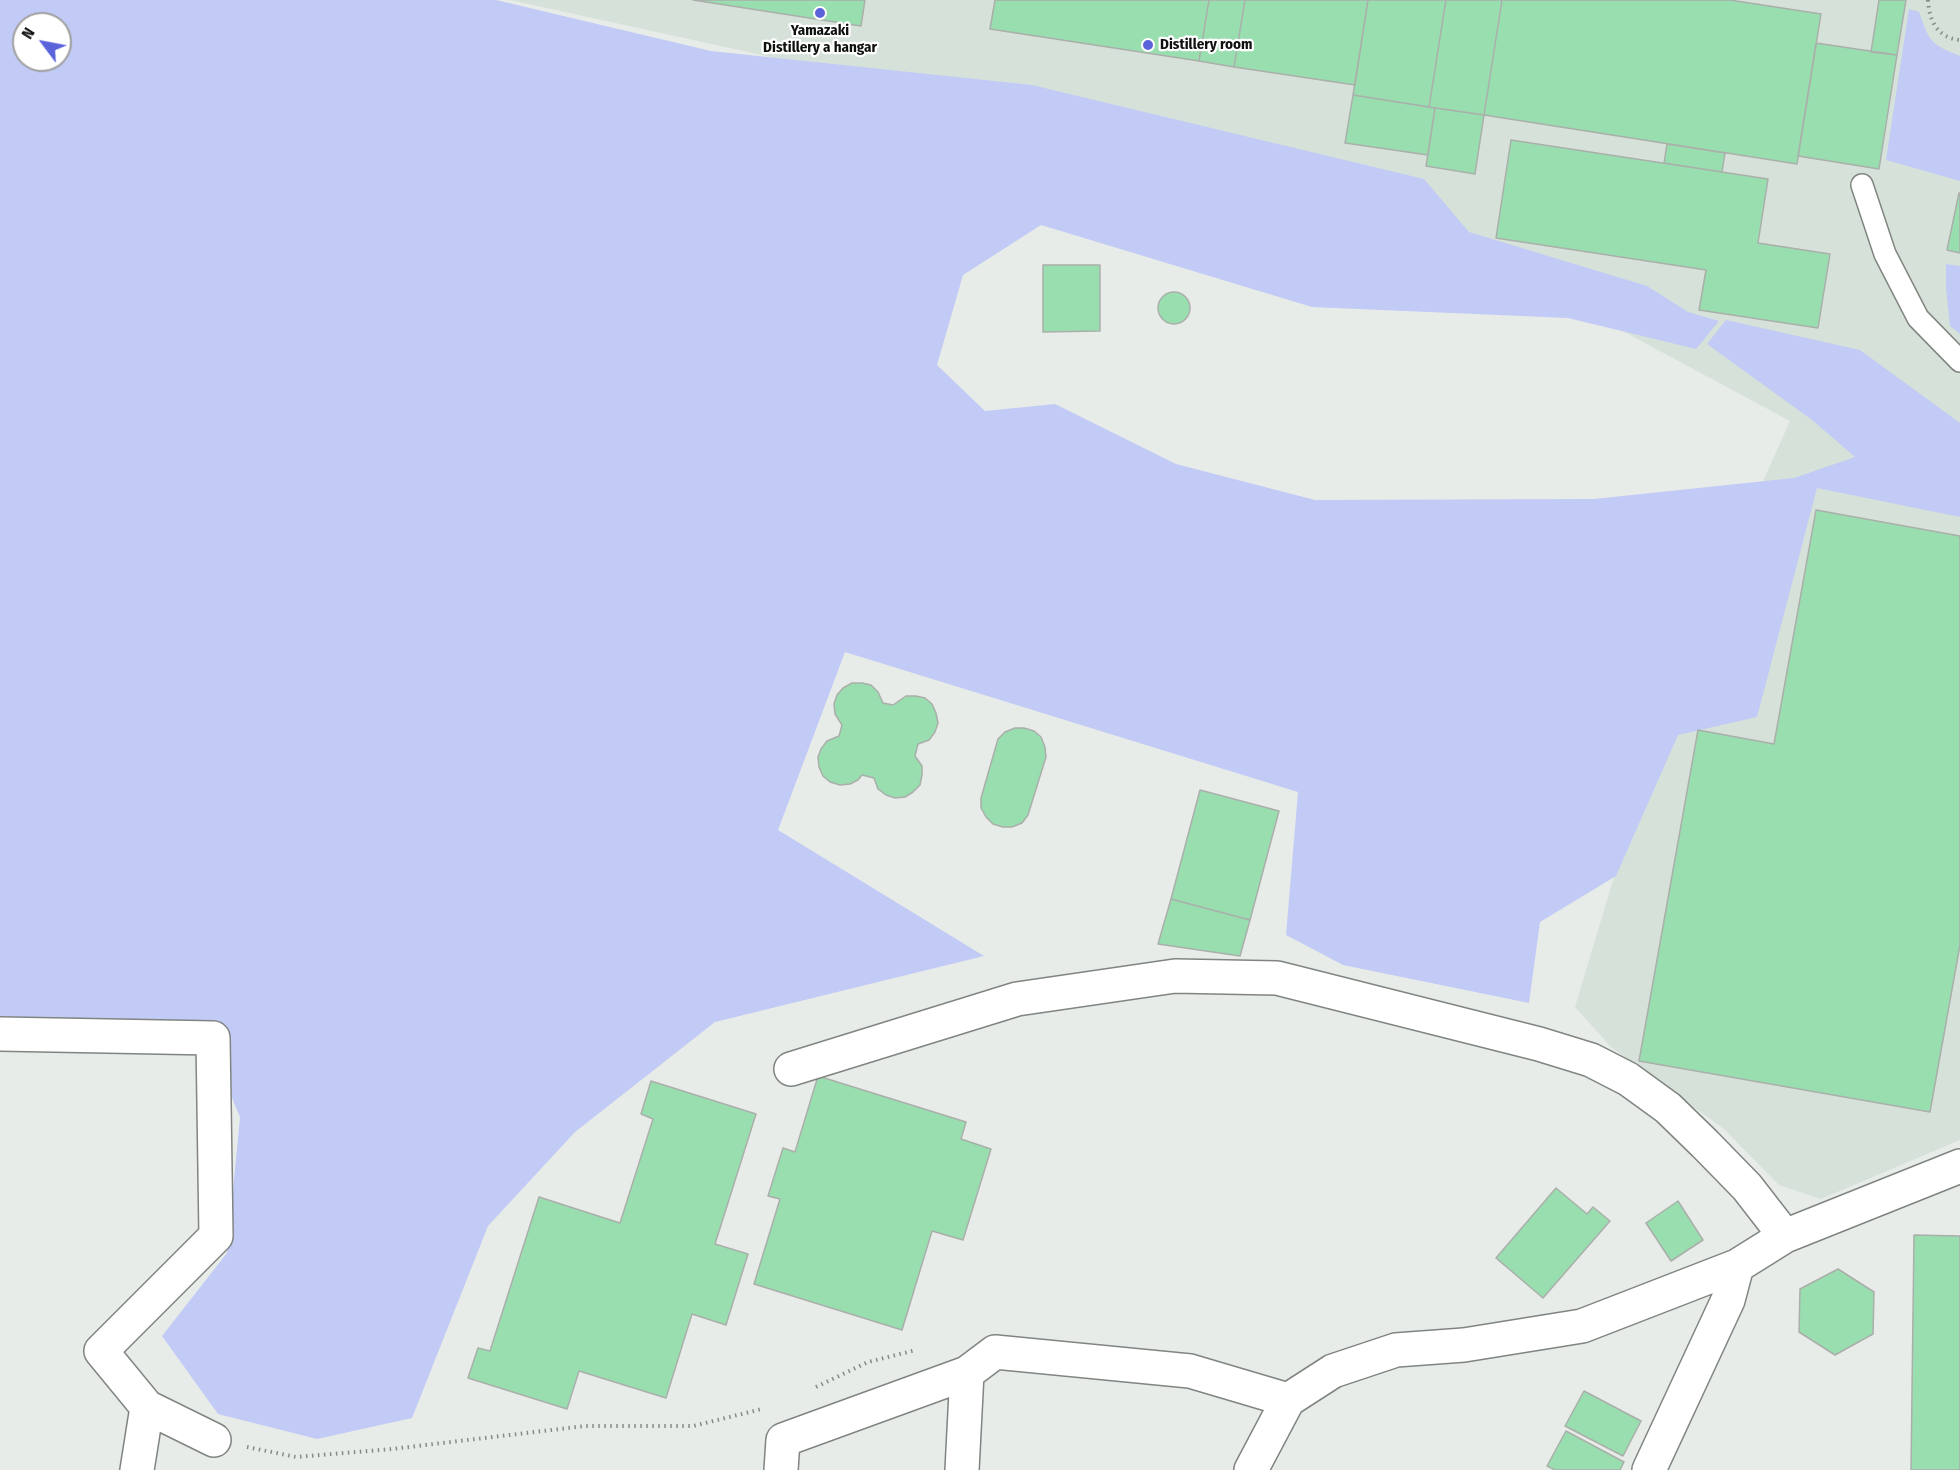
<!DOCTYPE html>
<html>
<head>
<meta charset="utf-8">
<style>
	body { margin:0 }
	#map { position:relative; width:1960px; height:1470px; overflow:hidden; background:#e7ece8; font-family:"Fira Sans Condensed",sans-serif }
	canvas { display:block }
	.north { position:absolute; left:12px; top:12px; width:60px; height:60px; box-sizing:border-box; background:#fff; border:2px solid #9fa09f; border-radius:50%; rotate:302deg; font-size:16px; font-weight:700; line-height:24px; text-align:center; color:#0f110f }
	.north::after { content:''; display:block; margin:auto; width:21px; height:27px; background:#5b63da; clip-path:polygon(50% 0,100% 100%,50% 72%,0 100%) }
</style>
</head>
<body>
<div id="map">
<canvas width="1960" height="1470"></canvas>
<div class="north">N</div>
</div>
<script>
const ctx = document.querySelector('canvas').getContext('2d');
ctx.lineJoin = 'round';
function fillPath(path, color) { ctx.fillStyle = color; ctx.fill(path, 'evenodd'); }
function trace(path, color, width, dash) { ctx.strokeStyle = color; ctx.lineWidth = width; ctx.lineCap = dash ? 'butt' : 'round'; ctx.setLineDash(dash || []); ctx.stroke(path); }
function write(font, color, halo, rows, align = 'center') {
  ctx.font = font + ' "Fira Sans Condensed",sans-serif'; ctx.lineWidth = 4.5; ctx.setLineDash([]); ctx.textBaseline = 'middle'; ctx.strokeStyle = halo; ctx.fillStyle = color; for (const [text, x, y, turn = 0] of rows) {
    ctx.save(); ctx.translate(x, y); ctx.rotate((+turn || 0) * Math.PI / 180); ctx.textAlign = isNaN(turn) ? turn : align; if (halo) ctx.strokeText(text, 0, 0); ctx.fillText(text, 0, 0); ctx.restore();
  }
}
fillPath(new Path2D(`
	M510,0H1960V1140L1821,1199L1779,1185L1724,1129L1611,1047L1575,1007L1671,687L1790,421L1347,183Z`), '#d6e2d9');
fillPath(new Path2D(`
	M0,0H496L711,51L1032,85L1424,179L1469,232L1647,286L1688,312L1719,321L1696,349L1568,318L1312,307L1041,225L963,275L937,365L985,411L1055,404L1176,464L1315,500L1594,499L1794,478L1855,457L1812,420L1707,344L1726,320L1860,350L1960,423V517L1817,488L1757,717L1678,735L1616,876L1540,922L1529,1003L1343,965L1286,935L1298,792L845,652L778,830L984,956L715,1022L575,1132L488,1226L412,1418L317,1439L218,1414L162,1336L227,1253L240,1117L204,1031L0,1027ZM24,24H60V60H24Z
	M1909,9L1919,12C1930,43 1931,44 1960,56V181L1886,160Z
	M1946,264L1960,266V334L1950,326L1946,288Z`), '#c2caf6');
const building = new Path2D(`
	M693,0H865L861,26Z
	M995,0H1209L1199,61L990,29Z
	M1209,0H1245L1234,67L1199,61Z
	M1245,0H1368L1355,85L1234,67Z
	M1368,0H1446L1429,107L1353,95Z
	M1446,0H1502L1484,115L1429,107Z
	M1502,0H1730L1821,14L1797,164L1484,115Z
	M1879,0H1906L1897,55L1871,52Z
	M1816,43L1897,55L1879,169L1798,156Z
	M1353,95L1435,108L1428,155L1345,143Z
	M1435,108L1484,115L1475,174L1426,166Z
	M1511,140L1768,179L1758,243L1830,254L1818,328L1699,310L1706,270L1496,238Z
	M1667,144L1725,153L1722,172L1664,163Z
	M1959,193H1960V253L1947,250Z
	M1043,265H1100V331L1043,332Z
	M1158 308a16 16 0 1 1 32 0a16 16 0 1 1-32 0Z
	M1816,510L1960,536V945L1930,1112L1639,1061L1698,730L1774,744Z
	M852,683H862L871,685L878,692L883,703L893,705L906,696H916L925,698L932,704L936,713L938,723L935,732L929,740L918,744L915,756L922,766V775L920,785L913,792L905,797L895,798L886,795L878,789L874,778L862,775L858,780L850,784L840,785L830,782L823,776L819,767L818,757L821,749L827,741L839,736L842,725L835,714L834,704L837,695L843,688Z
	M1015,728H1024L1034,731L1041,737L1045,747L1046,757L1028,815L1022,823L1012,827H1003L993,824L986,817L981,808V798L998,739L1005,732Z
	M1200,790L1279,811L1250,920L1171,899Z
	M1171,899L1250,920L1240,956L1158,944Z
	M818,1076L966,1122L961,1139L991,1149L963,1240L932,1231L902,1330L754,1284L780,1199L768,1196L783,1148L795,1152Z
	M651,1081L756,1114L715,1244L748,1254L726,1325L692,1314L666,1398L579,1371L567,1409L468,1378L478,1348L490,1351L539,1197L620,1223L653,1119L641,1114Z
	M1556,1188L1587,1214L1593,1207L1610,1221L1543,1298L1496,1258Z
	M1678,1201L1703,1240L1671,1261L1646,1223Z
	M1914,1235L1960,1236V1470H1911Z
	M1838,1269L1874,1292L1873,1334L1835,1355L1799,1332L1800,1289Z
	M1584,1391L1641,1421L1623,1456L1565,1426Z
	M1566,1431L1624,1462L1620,1470H1555L1547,1466Z`);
fillPath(building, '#99deaf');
trace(building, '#aaafab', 1.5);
const lane = new Path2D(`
	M1862,185L1885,254L1918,318L1960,361`);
const street = new Path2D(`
	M0,1034L213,1038L216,1236L101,1351L147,1407L214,1440
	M791,1069L1017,999L1175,976L1277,978L1539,1044L1591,1060L1628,1079L1668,1108L1705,1144L1747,1187L1785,1236
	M137,1470L147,1407
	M781,1470L783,1440L967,1373L995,1352L1190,1371L1288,1400
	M962,1470L967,1373
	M1251,1470L1288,1400L1333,1371L1396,1350L1464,1345L1582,1326L1737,1266L1785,1236L1960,1166
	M1649,1470L1728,1300L1737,1266`);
trace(lane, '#808581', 24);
trace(street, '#808581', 36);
trace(new Path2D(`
	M1928,0C1929,21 1938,38 1960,40
	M816,1387L868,1362L916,1350
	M247,1447L296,1457L392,1449L585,1426H693L762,1409`), '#878b87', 4, [1.5, 4.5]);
trace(lane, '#fff', 21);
trace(street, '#fff', 33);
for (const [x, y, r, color] of [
	[820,13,6,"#5b63da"],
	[1148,45,6,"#5b63da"]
]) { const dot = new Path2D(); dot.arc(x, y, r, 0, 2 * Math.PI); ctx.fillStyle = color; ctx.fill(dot); trace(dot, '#fff', 2); }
write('bold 15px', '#0f110f', '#fff', [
	["Yamazaki",820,31],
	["Distillery a hangar",820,48],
	["Distillery room",1160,45,"left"]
]);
</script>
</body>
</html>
